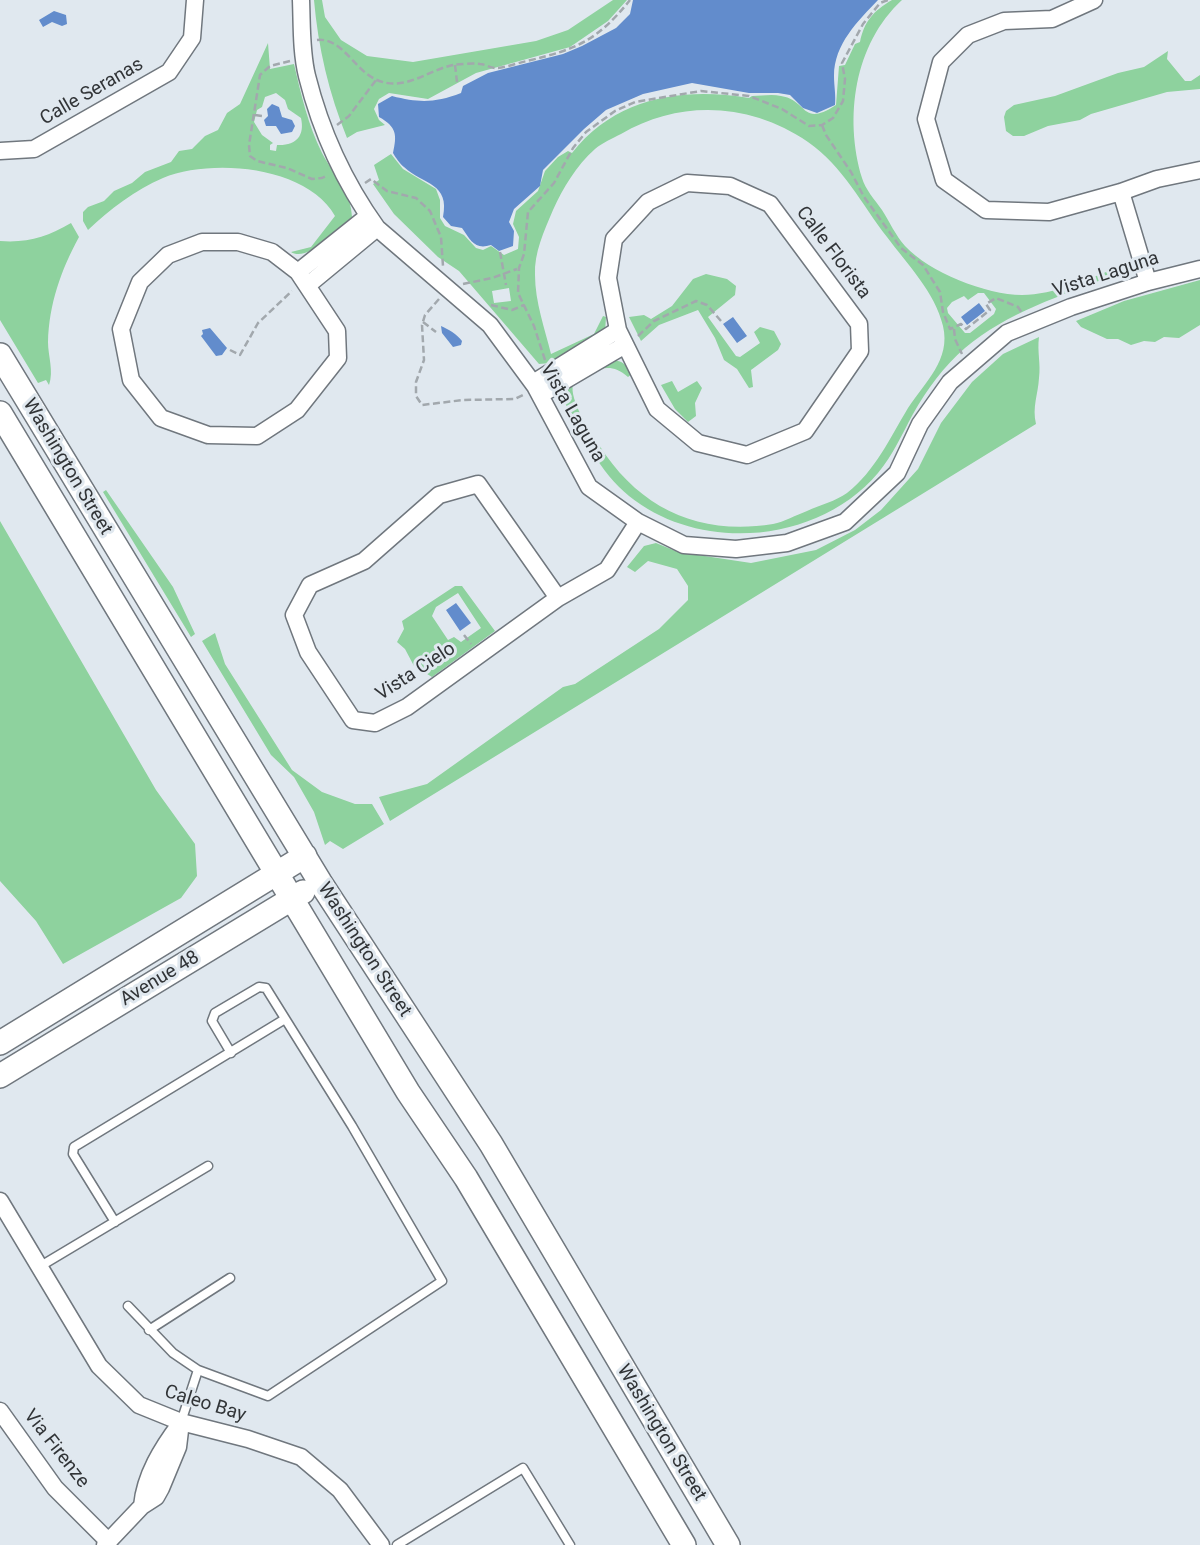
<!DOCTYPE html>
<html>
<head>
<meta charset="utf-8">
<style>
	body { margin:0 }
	canvas { display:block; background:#e0e8ef }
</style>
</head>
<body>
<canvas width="1200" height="1545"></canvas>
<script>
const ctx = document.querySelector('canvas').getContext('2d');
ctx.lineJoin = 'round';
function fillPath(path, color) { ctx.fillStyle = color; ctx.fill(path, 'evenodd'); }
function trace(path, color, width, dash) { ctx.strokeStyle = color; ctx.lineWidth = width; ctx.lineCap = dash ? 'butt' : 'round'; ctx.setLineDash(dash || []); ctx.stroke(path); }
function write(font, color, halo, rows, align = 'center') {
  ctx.font = font + ' Roboto,sans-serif'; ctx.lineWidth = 6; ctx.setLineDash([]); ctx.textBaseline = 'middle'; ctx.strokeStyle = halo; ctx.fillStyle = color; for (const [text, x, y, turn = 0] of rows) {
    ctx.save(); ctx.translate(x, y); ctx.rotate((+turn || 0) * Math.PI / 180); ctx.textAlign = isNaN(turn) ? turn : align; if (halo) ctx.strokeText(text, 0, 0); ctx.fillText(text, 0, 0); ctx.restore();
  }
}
fillPath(new Path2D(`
	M314,0H322L325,17L341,40L367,56L413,62L536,41L568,30L613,0H627L608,21L570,47L476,73L428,99L389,93L379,99L374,109L379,120L385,125L357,132L347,138C329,94 318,47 314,0Z
	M892,0H902C854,44 844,118 862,178C865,189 875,200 882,210C889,221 896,236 905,246C929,272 986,295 1022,295C1054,295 1090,278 1119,267L1112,276C1063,295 1006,313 965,348C944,366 927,389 913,414C902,434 893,455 878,473C819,543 701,554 629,496C600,472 583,437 566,405L564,400L566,390L564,389L607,361C621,359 625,363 632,374L628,377C607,359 593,372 573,384C569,400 590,431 599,445C639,508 698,536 773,524C784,522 796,515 807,511C820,505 836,501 847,493C875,471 890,438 908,408C925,382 951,360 943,326C935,292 907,264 887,237C862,205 843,166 808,142C751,103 681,99 621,134C613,138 602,143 595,149C576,166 563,188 553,210C544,231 534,253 535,275C535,302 545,329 551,354L594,334L603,316L606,317L605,332L550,363L539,364L459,271L438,257L394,214L373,184L379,180L374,165L391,154L403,169L436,189L440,200V218L445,226L464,235L476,248L483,250L491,246L504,255L518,249L519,237L513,224L516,211L538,191L545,171L558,157L568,151L572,153C616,97 683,87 749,98L752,96C761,96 772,94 781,96C808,100 801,128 836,105L839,66L845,65L855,44L860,42C864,22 873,11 892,0ZM509,288L511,301L494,303L492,291ZM978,293H984L996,309L994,314L970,333H965L948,313L947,308L952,302L964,296L968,300Z
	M268,43L270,69L294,64C301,94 308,125 322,153C334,176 351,191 352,217C339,228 307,263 291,252L311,247L335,216C307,166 212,158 163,178C135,190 110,209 88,230L83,221V212L88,207L104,201L114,191L132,183L145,172L171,162L179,151L192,149L205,136L218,130L227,113L240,104ZM276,93L285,100L288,109L301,118C305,136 296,146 277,145L276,151L270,150V145L273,143L262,135L254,122L257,110L262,107L265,97Z
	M1168,51L1167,59L1185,81H1191L1200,75V89L1167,92L1091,114L1080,120L1048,126L1024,136H1013L1006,131L1004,117L1006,111L1014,105L1055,96L1118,73L1144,67Z
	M71,223L79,237C61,270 49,304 48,342C48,356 54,371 49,385L46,380L38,383L0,320V241C28,243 47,237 71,223Z
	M706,274L727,279L736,286L735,295L708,317L736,356L740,357L760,343L754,332L760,327L774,331L781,344L778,350L751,370L753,387L749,388L737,369L724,360L715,338L698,310L659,325L641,341L629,317L644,315L651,319L672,306L693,279Z
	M1200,280V325L1179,338L1164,337L1155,342L1144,341L1131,345L1118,339H1107L1081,327L1076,321L1124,301Z
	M1039,337C1037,352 1041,364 1039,378C1038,395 1032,407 1036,424L390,821L379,797L427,784L563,687L575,684L659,629L688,600V586L677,569L648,561L635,572L627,567L644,546L656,543L678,552L751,563L816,550L855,530L881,510L918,469L941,423L972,382L1003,354Z
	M672,381L678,392L697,381L702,388L695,403L696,416L688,422L675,409L661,385Z
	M106,490L173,587L195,634L191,637L103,492Z
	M0,521L156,790L195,844L197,876L181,898L63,964L36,921L0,881Z
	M455,586H462L495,631L432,677L414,666L405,649L397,642L404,629L402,621ZM458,593L481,628L461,642L454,637L448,640L432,616L436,607Z
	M215,633L225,664L292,770L322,792L355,804H372L384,824L343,849L330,841L325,845L314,812L294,777L271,755L202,641Z`), '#8ed29e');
fillPath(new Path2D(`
	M633,0H878C858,21 834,44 834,76C834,86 836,95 835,105L817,113L803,108L790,95L778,93H749L692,83L643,94L606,110L584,129L543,170L540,186L514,209L509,222L514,231L513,246L499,251L491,245C475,250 471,241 462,228L451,226L443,217C450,183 424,185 404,167C400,164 396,158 393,153C397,135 397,127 379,117L378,104L392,96C419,103 435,103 461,93L463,86L488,73L563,54L582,46L616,28L630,14Z
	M54,11L66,15L67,24L62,26L52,22L43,27L39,20Z
	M272,104L279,107L282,117L292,120L295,126L292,132L281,134L276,126H266L264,120L268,116L267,109Z
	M979,303L985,311L967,325L961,317Z
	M733,317L747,336L737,343L723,324Z
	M441,326C448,329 457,334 462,341L461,345L453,347L442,333Z
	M210,328L227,348L222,355L216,356L201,336L203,334L202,330Z
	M456,603L471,623L460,631L446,610Z`), '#628ccc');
const service = new Path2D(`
	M115,1222L73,1154L74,1147L285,1019
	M39,1267L208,1166
	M128,1306L173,1353L198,1370
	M149,1330L230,1278
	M181,1422L198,1370L268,1396L442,1281L352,1126L266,988L259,987L215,1013L212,1021L231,1053
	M397,1545L523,1468L570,1545`);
const minor = new Path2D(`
	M301,0C302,25 301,52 307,76C321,132 344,182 377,228L490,325L535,386L589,487L638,522L684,545L736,549L787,543L845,522L897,473L920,424L950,382L1007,333L1071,307L1148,282L1200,269
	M1094,0L1052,19L1004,21L968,35L941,62L926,119L944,180L986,210L1049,212L1121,192L1157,179L1200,170
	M0,151L34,149L169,72L192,38L195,0
	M687,183L730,186L770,204L859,324L860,351L805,431L747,455L698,443L657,409L618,330L608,278L614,239L648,202Z
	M1121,192L1148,282
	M202,242H238L272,252L298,272L337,331L338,358L297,410L257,436L208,435L161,418L131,380L121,329L140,282L168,255Z
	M298,272L368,216
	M308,285L377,228
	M533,383L618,330
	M540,395L625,345
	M478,484L558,598L407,707L375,723L353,720L308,652L294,615L310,585L364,561L439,495Z
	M558,598L607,570L638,522
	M0,1201L99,1366L139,1405L181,1422L248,1439L301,1457L340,1490L381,1545
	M0,1411L55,1488L109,1542
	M142,1506C145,1475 162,1448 180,1424
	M105,1545L142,1506L156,1497L161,1488L178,1447L181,1422`);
const secondary = new Path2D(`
	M0,355L320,882L491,1144L728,1545
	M0,413L408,1092L466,1178L684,1545
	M0,1043L305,856
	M0,1076L303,892`);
trace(service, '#70777e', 11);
trace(minor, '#70777e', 19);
trace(secondary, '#70777e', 26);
trace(new Path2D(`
	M317,40C342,37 355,71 377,80C405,92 428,70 453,65C461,64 472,63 480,64C485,64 490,68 496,68C505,68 517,63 527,61C577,49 597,41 630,0
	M290,61L270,66L260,75L249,145L250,156L257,161L287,168L312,179L322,178L328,175
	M455,65L457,82
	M255,115L262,116
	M337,125L349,116L376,80
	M822,125L826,135L851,172L864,197L901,248L923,265L940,292L943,312L950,329L961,324L966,329L990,310L986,304L996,298L1018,307L1022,313
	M365,183L371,179L387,191L416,198L430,211L441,237L443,266
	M500,252L506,285
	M463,284L492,278L517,269
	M439,299L425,315L422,325L424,360L416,382V396L422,405L463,400L515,399L523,395
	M491,305L512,310L524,305
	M423,322L436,332
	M954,329L955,339L962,354
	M638,336L654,321L696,301L707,305L721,321
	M230,350L240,355L258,323L292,291
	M545,360L534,326L518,293L519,268L524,254L528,212L554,183L573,148L586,132L615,111L635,102L701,91L749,96L782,109L809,126L822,125L833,118L843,101L845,79L842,63L863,24L880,3L888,0
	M464,635L471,644`), '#a2a8ad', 2.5, [7, 3.5]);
trace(service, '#fff', 8);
trace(minor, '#fff', 16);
trace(secondary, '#fff', 23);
write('19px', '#313437', '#e0e8ef', [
	["Calle Seranas",92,92,-30],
	["Calle Florista",833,253,53],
	["Vista Laguna",1106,275,-18],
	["Vista Laguna",572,413,60],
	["Washington Street",67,467,59],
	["Vista Cielo",416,672,-33],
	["Washington Street",364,950,57],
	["Avenue 48",160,979,-31],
	["Caleo Bay",205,1404,17],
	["Washington Street",661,1433,59],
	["Via Firenze",56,1449,52]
]);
</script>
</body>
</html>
